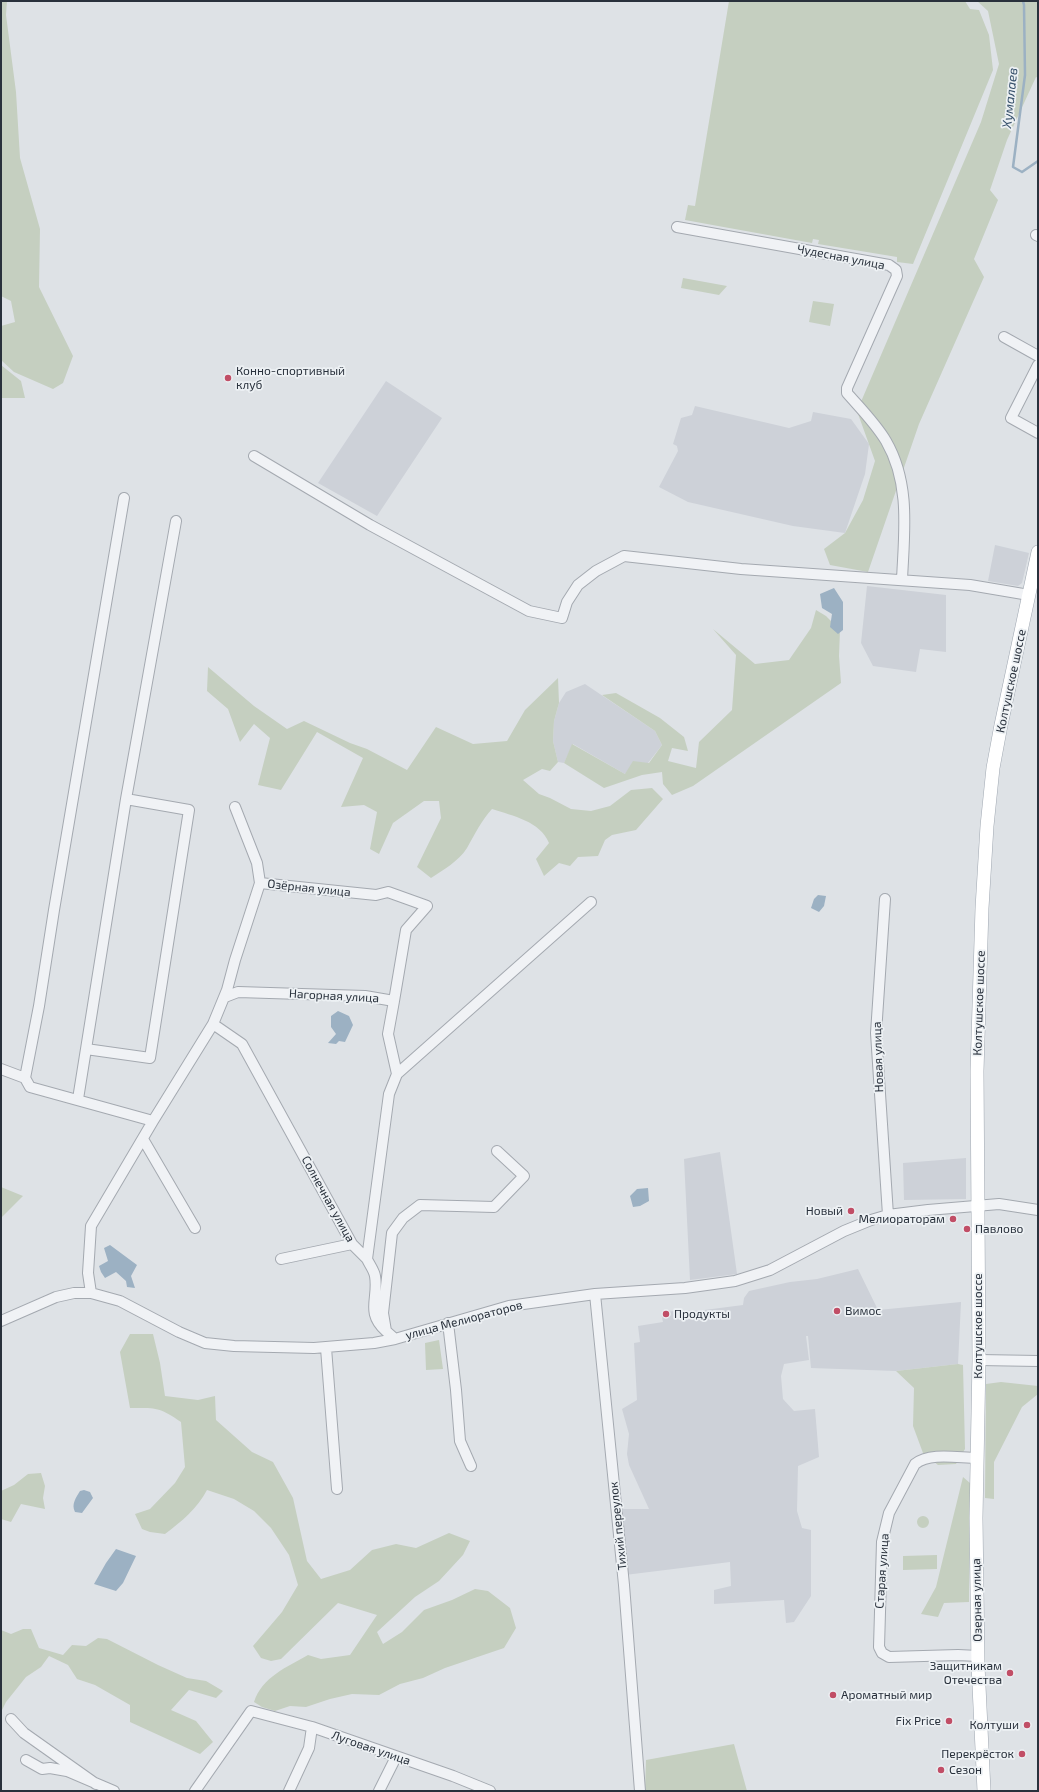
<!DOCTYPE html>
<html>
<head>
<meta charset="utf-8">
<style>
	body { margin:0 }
	#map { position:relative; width:1039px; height:1792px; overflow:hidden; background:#dee2e6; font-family:"Exo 2",sans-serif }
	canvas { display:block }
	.frame { position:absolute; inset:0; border:2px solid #29313c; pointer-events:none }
</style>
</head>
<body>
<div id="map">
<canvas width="1039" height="1792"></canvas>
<div class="frame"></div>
</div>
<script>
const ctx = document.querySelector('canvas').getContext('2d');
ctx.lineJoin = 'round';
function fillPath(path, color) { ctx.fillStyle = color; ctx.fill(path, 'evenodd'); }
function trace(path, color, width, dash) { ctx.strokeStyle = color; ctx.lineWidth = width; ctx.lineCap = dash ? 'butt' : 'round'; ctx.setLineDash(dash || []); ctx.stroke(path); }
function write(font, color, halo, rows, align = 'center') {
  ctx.font = font + ' "Exo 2",sans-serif'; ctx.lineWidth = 3.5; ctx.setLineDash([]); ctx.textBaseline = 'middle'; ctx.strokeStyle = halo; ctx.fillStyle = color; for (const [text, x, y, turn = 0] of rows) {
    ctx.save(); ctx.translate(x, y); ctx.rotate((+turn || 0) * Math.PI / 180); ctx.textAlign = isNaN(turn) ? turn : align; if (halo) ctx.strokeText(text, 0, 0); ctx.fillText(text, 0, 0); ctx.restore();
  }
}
fillPath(new Path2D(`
	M386,381L442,418L377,516L318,483Z
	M695,406L789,428L811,421L813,412L851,419L869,444L865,474L845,533L793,526L688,502L659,487L678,451L677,446L673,444L681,418L692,415Z
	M995,545L1029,553L1022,583L1018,586L988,581Z
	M867,586L946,595V652L920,649L916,672L873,666L861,643Z
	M585,684L655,731L662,745L648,763L625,774L573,744L564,763L558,762L553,741L554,721L559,703L566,692Z
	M720,1152L737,1274L690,1280L684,1159Z
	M966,1158V1199L904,1200L903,1163Z
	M858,1269L878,1310L961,1302L958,1364L896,1371L811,1368L808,1336H806L809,1360L784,1364L781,1376L783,1399L794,1411L815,1409L819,1457L798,1466L797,1511L802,1528L811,1530V1596L794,1622L786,1623L784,1600L714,1604V1590L731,1586L730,1562L625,1575L616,1509H649L629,1465L627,1454L629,1434L622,1409L637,1400L634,1343L640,1342L638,1326L663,1322L661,1313L674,1311L689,1312L743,1305L744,1298L749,1291L790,1282L817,1279Z`), '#cdd1d8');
fillPath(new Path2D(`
	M1,1H7L6,15L16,92L20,158L40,229L39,287L73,356L63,383L53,389L14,372L1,360V326L15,322L11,301L1,296Z
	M729,1H965L970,9L979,10L989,35L993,70L913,264L897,262V257L818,244L819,240L813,239L812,243L685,220L688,205L695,206Z
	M977,1H1038V78L1036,77L1007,140L990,190L998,200L974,259L984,277L919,424L868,572L830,565L824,549L845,533L863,500L875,461L857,411L981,122L999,64L988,11Z
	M683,278L727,286L719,295L681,288Z
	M813,301L834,304L830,326L809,322Z
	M1,365L21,381L25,398H1Z
	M816,610L826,616L840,630L839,656L841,683L693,786L672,795L663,784L662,772L642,775L604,788L564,763L572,744L625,774L633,761L649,763L662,745L655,731L602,695L616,693L660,718L684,737L688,751L672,748L668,761L696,768L699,742L732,710L736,655L713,629L755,664L789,660L811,628Z
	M208,667L254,706L287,729L304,721L350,743L367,749L407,770L436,727L473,744L507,741L525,710L558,678L559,703L554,721L553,741L558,762L550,771L542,769L523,780L539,794L550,798L571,809L591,811L610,806L631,790L652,788L663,799L636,830L612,835L605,840L598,856L578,857L570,866L559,863L544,876L536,859L549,843C540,821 513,816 492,809C481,821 475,834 467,848C459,861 443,870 431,878L417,867L441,818L439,801H424L393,823L379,854L370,849L377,812L364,805L341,807L363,758L317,732L281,790L258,785L270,738L254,724L240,742L228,709L207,691Z
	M1,1187L23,1196L1,1218Z
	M130,1334H153L160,1363L165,1396L198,1400L215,1396L216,1420L252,1452L273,1462L293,1498L307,1561L321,1579L350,1570L372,1550L396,1544L416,1548L449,1533L470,1541L463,1555L439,1581L415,1597L377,1632L383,1644L402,1632L424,1610L452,1600L475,1589L488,1591L510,1608L516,1628L504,1648L445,1668L423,1678L400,1684L379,1695L352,1694L330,1699L306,1707L290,1706L275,1711L262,1707L254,1702C262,1677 287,1667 308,1655L321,1659L350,1655L377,1615L338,1603L281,1659L271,1661L261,1658L253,1646L282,1612L298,1585L289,1555L271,1528L254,1511L234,1499L207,1490C197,1509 182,1521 165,1534L150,1532L142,1529L135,1514L150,1509L175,1483L185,1467L181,1422C159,1407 157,1408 130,1408L120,1352Z
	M439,1340L443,1369L426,1370L425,1343Z
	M958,1364L963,1365L965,1449L956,1464L938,1465L923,1453L913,1426L914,1388L896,1371Z
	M1001,1382L1038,1386V1394L1022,1407L994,1462V1499L985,1498L986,1384Z
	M41,1473L45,1486L43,1498L45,1509L21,1504L11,1522L1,1519V1491L14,1485L28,1474Z
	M963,1477L970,1483L969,1602L944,1603L938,1617L921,1614L936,1587Z
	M917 1522a6 6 0 1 1 12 0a6 6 0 1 1-12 0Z
	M937,1555V1569L903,1570V1556Z
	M23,1629H31L39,1648L63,1655L72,1645L86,1646L98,1638L107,1639L158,1665L187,1678L206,1681L223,1691L216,1698L189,1690L171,1710L196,1721L213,1742L200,1754L130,1722V1705L95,1685L77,1679L68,1665L49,1656L41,1667L26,1677L6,1702L1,1712V1630L11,1634Z
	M734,1744L747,1791H645L646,1760Z`), '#c5cfc0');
fillPath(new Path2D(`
	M834,588L843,602V630L838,634L830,627L832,614L822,608L820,594Z
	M818,895L826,896L824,906L819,912L811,908L814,899Z
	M338,1011L349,1016L353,1025L345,1042L339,1041L336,1044L328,1043L336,1034L331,1027V1016Z
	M648,1188L649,1201L640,1206L633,1207L630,1196L637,1189Z
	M110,1245L137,1265L131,1276L135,1288L127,1287L126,1281L116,1272L105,1278L101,1272L99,1266L108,1261L104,1248Z
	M84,1490L90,1492L93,1498L82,1513L75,1512C71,1504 76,1498 80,1491Z
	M116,1549L136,1556L123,1583L116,1591L94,1584L106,1563Z`), '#9cb1c3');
trace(new Path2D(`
	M1023,1L1024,5L1025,75L1013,167L1022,172L1038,161`), '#9cb1c3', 2.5);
const minor = new Path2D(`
	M677,227L889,265L896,270L897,276L847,388V393C861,409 876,424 886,441C911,484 904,533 902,580
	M1036,235L1038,236
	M1004,337L1038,356
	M1038,365L1011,418L1038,433
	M254,456L370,525L529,611L562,618L567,602L578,585L596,571L624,556L741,569L970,585L1029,595
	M235,807L257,863L260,883
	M885,899L876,1033L888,1215
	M225,997L238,992L365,996L394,1001L388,1034L397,1074
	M213,1024L242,1044L352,1244L367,1259L389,1094L397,1074L591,902
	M86,1049L150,1058L189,810L126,799
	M1,1069L25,1078L30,1087L153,1121
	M25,1078L39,1006L54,910L124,498
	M78,1099L126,799L176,521
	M143,1139L195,1228
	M281,1259L352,1244
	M367,1259C369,1264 374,1270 375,1276C379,1299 365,1312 386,1331
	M91,1293L88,1273L91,1226L153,1121L213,1024L227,990L235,960L260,883L376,895L388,892L427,906L406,930L394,1001
	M595,1294L624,1585L640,1791
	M1,1321L56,1297L74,1293H91L120,1301L179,1332L205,1343L234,1346L314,1348L374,1343L395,1339L509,1306L595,1294L685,1288L735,1281L770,1270L844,1231L871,1220L888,1215L928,1210L999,1204L1038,1210
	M448,1323L456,1390L460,1441L471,1466
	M395,1339L386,1331L383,1313L392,1233L403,1218L420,1205L494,1207L524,1176L497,1151
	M326,1348L337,1489
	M979,1360L1038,1361
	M977,1458C958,1458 930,1452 915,1464L889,1513L882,1542L879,1647L882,1653L889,1657L958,1655L978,1656
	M11,1719L24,1733L96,1784
	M26,1760L42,1769L50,1768L67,1771L114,1791
	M195,1791L251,1711L312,1727L453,1776L490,1791
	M289,1791L309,1748L312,1727
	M379,1791L396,1757`);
const major = new Path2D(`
	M984,1791L978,1665L976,1518L979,1360L977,1071L982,908L987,826L993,768L1001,725L1038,552`);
trace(minor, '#a4a9b0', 12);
trace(major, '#9fa7b1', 14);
trace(minor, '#f0f2f5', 10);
trace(major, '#fff', 13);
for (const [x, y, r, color] of [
	[228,378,4,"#c14e66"],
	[851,1211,4,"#c14e66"],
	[953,1219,4,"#c14e66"],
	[967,1229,4,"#c14e66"],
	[837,1311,4,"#c14e66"],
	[666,1314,4,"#c14e66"],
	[1010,1673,4,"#c14e66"],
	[833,1695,4,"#c14e66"],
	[949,1721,4,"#c14e66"],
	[1027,1725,4,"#c14e66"],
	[1022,1754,4,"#c14e66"],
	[941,1770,4,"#c14e66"]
]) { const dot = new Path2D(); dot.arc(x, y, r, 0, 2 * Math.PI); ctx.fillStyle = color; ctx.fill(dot); trace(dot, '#edf1f4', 1.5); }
write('12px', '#29313c', '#edf1f4', [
	["Чудесная улица",841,257,11],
	["Колтушское шоссе",1011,681,-78],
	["Озёрная улица",309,888,6],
	["Нагорная улица",334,996,3],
	["Колтушское шоссе",979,1003,-88],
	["Новая улица",878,1057,-92],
	["Солнечная улица",328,1199,61],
	["улица Мелиораторов",464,1320,-15],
	["Колтушское шоссе",978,1326,-90],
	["Тихий переулок",618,1526,-96],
	["Старая улица",882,1571,-86],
	["Озерная улица",977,1600,-91],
	["Луговая улица",371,1748,19]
]);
write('12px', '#29313c', '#edf1f4', [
	["Конно-спортивный",236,371],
	["клуб",236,385],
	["Новый",843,1211,"right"],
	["Мелиораторам",945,1219,"right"],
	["Павлово",975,1229],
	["Вимос",845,1311],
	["Продукты",674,1314],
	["Защитникам",1002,1666,"right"],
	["Отечества",1002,1680,"right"],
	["Ароматный мир",841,1695],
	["Fix Price",941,1721,"right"],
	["Колтуши",1019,1725,"right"],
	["Перекрёсток",1014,1754,"right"],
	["Сезон",949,1770]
], 'left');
write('italic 13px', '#37516b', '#edf1f4', [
	["Хумалаев",1010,98,-84]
]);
</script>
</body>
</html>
